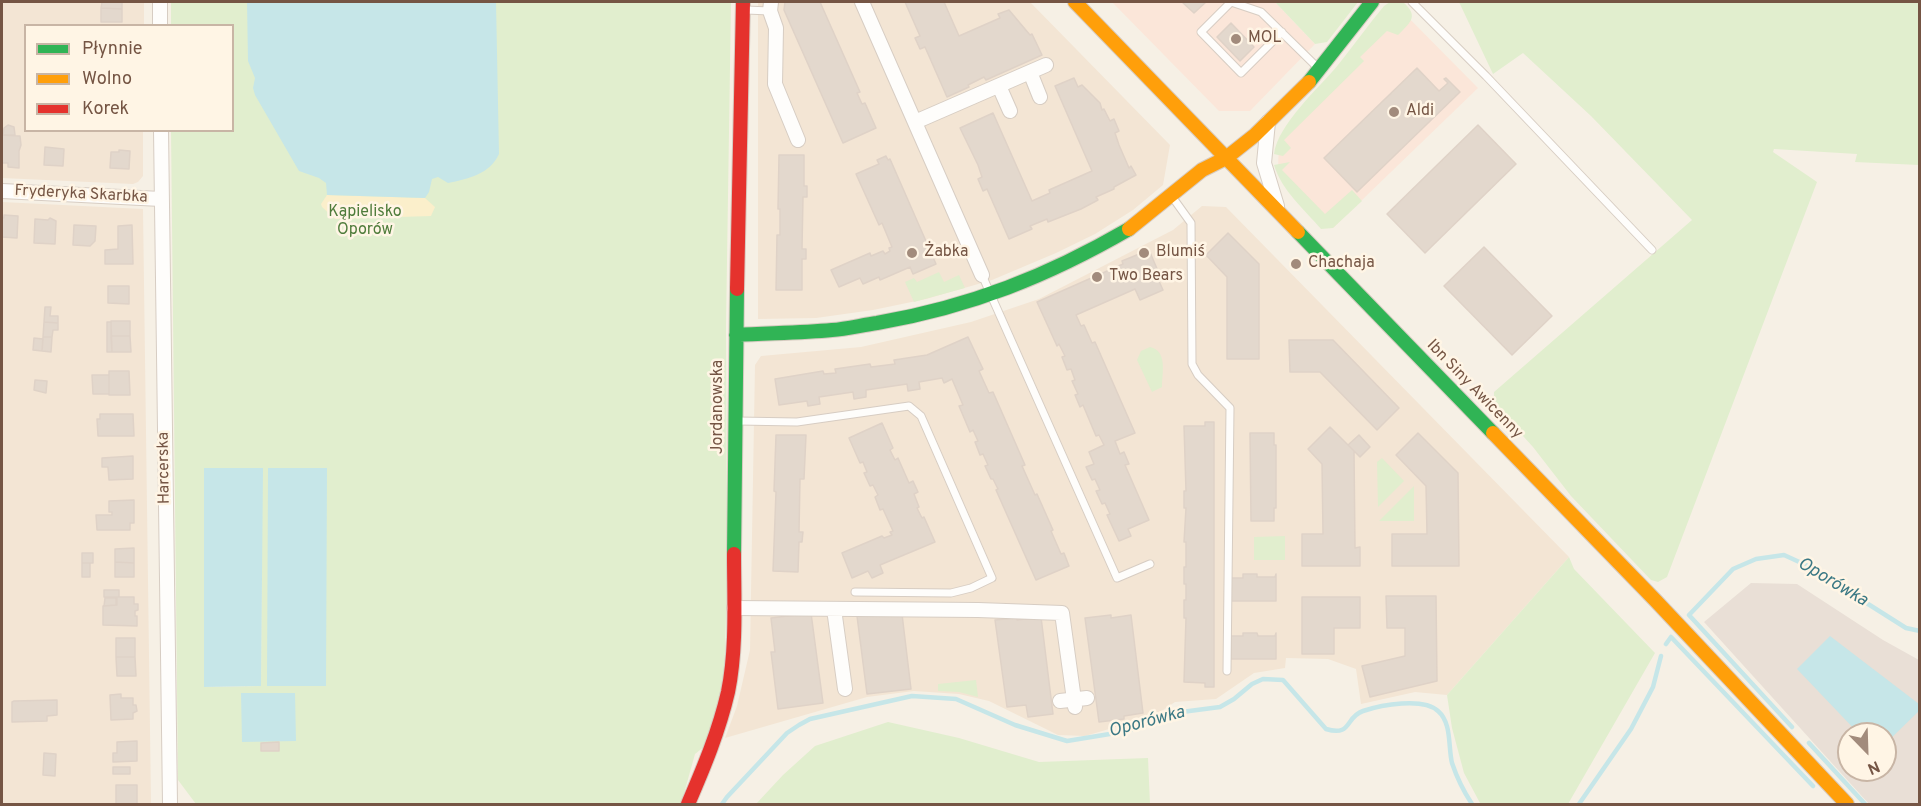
<!DOCTYPE html>
<html>
<head>
<meta charset="utf-8">
<style>
	body { margin:0 }
	#map { position:relative; width:1921px; height:806px; overflow:hidden; background:#f6f0e5; font-family:Overpass,sans-serif }
	canvas { display:block }
	.frame { position:absolute; inset:0; border:3px solid #755544; pointer-events:none }
	.legend { position:absolute; left:24px; top:24px; width:210px; height:108px; box-sizing:border-box; background:#fff5e5; border:2px solid #c8b5a5; margin:0; padding:8px 10px; list-style:none; font-size:18px; color:#755544 }
	.legend li { display:flex; align-items:center; gap:12px; height:30px }
	.legend b { width:30px; border:2px solid #c8b5a5 }
	.north { position:absolute; left:1837px; top:722px; width:60px; height:60px; box-sizing:border-box; background:#fff5e5; border:2px solid #c8b5a5; border-radius:50%; rotate:157deg; font-size:16px; font-weight:700; line-height:24px; text-align:center; color:#755544 }
	.north::after { content:''; display:block; margin:auto; width:21px; height:27px; background:#a28b7c; clip-path:polygon(50% 0,100% 100%,50% 72%,0 100%) }
</style>
</head>
<body>
<div id="map">
<canvas width="1921" height="806"></canvas>
<div class="frame"></div>
<ul class="legend">
<li><b style="height:8px;background:#30b455"></b>Płynnie</li>
<li><b style="height:8px;background:#ff9f0a"></b>Wolno</li>
<li><b style="height:8px;background:#e5322d"></b>Korek</li>
</ul>
<div class="north">N</div>
</div>
<script>
const ctx = document.querySelector('canvas').getContext('2d');
ctx.lineJoin = 'round';
function fillPath(path, color) { ctx.fillStyle = color; ctx.fill(path, 'evenodd'); }
function trace(path, color, width, dash) { ctx.strokeStyle = color; ctx.lineWidth = width; ctx.lineCap = dash ? 'butt' : 'round'; ctx.setLineDash(dash || []); ctx.stroke(path); }
function write(font, color, halo, rows, align = 'center') {
  ctx.font = font + ' Overpass,sans-serif'; ctx.lineWidth = 5; ctx.setLineDash([]); ctx.textBaseline = 'middle'; ctx.strokeStyle = halo; ctx.fillStyle = color; for (const [text, x, y, turn = 0] of rows) {
    ctx.save(); ctx.translate(x, y); ctx.rotate((+turn || 0) * Math.PI / 180); ctx.textAlign = isNaN(turn) ? turn : align; if (halo) ctx.strokeText(text, 0, 0); ctx.fillText(text, 0, 0); ctx.restore();
  }
}
fillPath(new Path2D(`
	M2,2H144V25L26,26V130L143,131V176L138,182L133,184L2,178Z
	M758,2H1030L1170,145L1163,185L1133,210L1095,234L1056,253L992,280L926,299L873,310L816,318L758,319Z
	M2,202L143,209L151,804H2Z
	M1202,206L1226,207L1569,557L1447,695L1415,692L1361,704L1356,669L1328,659L1286,658L1285,668L1254,673L1216,699L1175,702L1154,716L1085,736L1058,735L989,701L959,694L914,691L867,697L725,738L737,706L750,650L755,365L761,356L861,347L971,322L1039,299L1173,230Z`), '#f3e5d4');
fillPath(new Path2D(`
	M1112,2H1275L1315,44L1250,111H1219Z
	M1394,3L1478,88L1333,228L1278,170L1279,139Z`), '#fbe6d9');
fillPath(new Path2D(`
	M1751,583L1797,584L1883,640L1919,660V804H1869L1704,622ZM1849,734H1885V770H1849Z`), '#e9dfd6');
fillPath(new Path2D(`
	M171,2H731L726,326L727,584L724,683L705,746L695,754L681,804H196L178,780L171,131L232,130V26L171,25ZM262,468L261,686L205,687L204,469Z
	M1275,2H1358L1327,42L1315,44Z
	M1390,2H1403C1419,16 1411,22 1398,35L1387,31L1360,57L1364,61L1284,140L1291,148L1283,156L1274,154C1278,124 1319,88 1338,65C1354,45 1368,25 1384,6Z
	M1459,2H1919V165L1855,162L1857,154L1774,149L1773,152L1817,182L1667,577L1658,582L1651,580L1571,496L1533,447L1494,404V392L1692,220L1591,116L1523,53L1493,74Z
	M1290,162L1282,170L1325,214L1352,190L1362,201L1333,228L1321,229C1304,209 1282,191 1274,165Z
	M939,272L944,282L959,275L965,288L914,302L905,282L914,278L917,282Z
	M1150,347C1168,351 1162,373 1162,387L1152,392L1137,360L1141,351Z
	M1382,458L1404,481L1378,507L1377,462Z
	M1414,486V521H1379Z
	M1285,536V560H1254V537Z
	M1569,557L1574,569L1655,653L1568,804H1483L1480,803L1464,773L1452,728L1447,695Z
	M976,680L978,697L959,692L938,691V684Z
	M888,722L959,738L1039,762L1148,758L1150,804H756L783,775L815,746Z`), '#e1eece');
fillPath(new Path2D(`
	M327,195L425,198L435,207L431,216L335,219L322,207L321,204Z`), '#fbefcb');
fillPath(new Path2D(`
	M247,2H496L499,154C490,174 468,179 448,183L438,177L432,179L429,192L425,198L327,195L326,183L319,178L299,171L255,95L253,88L255,78L248,61Z
	M204,468H263L261,686L204,687Z
	M268,468H327L326,686H267Z
	M1830,636L1919,704V711L1885,744V734H1859L1797,669Z
	M241,693H295L296,741L242,742Z`), '#c6e6e8');
trace(new Path2D(`
	M1666,644L1671,637L1813,786
	M1792,727L1689,615L1733,569L1756,559L1784,555L1808,566L1906,628L1920,631
	M1809,743L1865,804
	M722,804L727,797L787,733L799,725L810,719L912,696L956,699L1015,725L1067,741L1128,731L1174,713L1220,707L1234,699L1252,684L1263,679L1283,680L1326,729C1352,737 1345,717 1363,711C1381,705 1423,697 1438,711C1452,723 1448,747 1452,763C1457,778 1464,792 1472,804
	M1579,804L1631,729L1653,687L1661,656`), '#c6e6e8', 4.5);
const building = new Path2D(`
	M102,2H122V9L101,8Z
	M785,2H820L860,92L857,93L862,104L865,103L876,128L843,143L784,10Z
	M905,2H944L959,36L1000,18L998,14L1009,10L1030,35L1032,34L1042,55L986,80L984,77L968,85L969,87L947,97L925,47L920,49L915,38L920,36Z
	M1182,2H1206L1194,13Z
	M101,8L122,9V22H101Z
	M1231,23L1254,47L1240,61L1217,37Z
	M1417,68L1439,91L1448,83L1444,79L1446,78L1460,92L1357,192L1324,158Z
	M1074,78L1078,87L1082,85L1100,103L1102,110L1104,109L1110,121L1114,119L1119,131L1115,133L1119,145L1129,168L1131,166L1136,175L1114,187V189L1096,197L1098,200L1081,209L1048,222L1047,219L1030,226L1032,229L1009,239L987,189L983,191L978,179L982,177L978,165L960,128L993,113L1032,201L1050,193L1049,190L1092,171L1055,86Z
	M8,125L14,127L15,135H3L4,128Z
	M1478,125L1516,164L1425,253L1387,214Z
	M2,135L20,136L21,145L19,151V168L8,167V163H2Z
	M45,147L64,149L63,166L44,165Z
	M119,150L130,151L129,169L110,168L111,152H119Z
	M779,155H804V186H807V197H803L802,249H806V259H802V290H776L777,235H780V209H778Z
	M886,156L888,160L890,159L936,264L913,274L910,267L880,280L879,277L863,284L860,278L839,287L831,270L870,253L871,256L883,251L885,254L890,251L889,248L892,247L882,223L879,225L856,174L879,164L877,160Z
	M4,215L18,216L17,238L2,237V217L4,218Z
	M50,218L56,221L55,244L34,243L35,219L48,220Z
	M74,225L96,226L95,241L90,246L73,245Z
	M132,225L133,264H105V250L118,249V226Z
	M1228,233L1259,264V359H1227V277L1206,255Z
	M1484,247L1552,316L1512,355L1444,286Z
	M1149,250L1161,278L1158,279L1163,290L1140,300L1135,289L1076,315L1081,326L1084,325L1092,343L1095,342L1135,433L1115,441L1120,454L1124,452L1129,464L1125,465L1149,520L1128,529L1131,536L1119,541L1107,515L1110,514L1105,503L1102,504L1096,491L1100,490L1095,479L1092,480L1086,467L1094,464L1089,452L1104,445L1099,435L1096,436L1083,405L1080,407L1075,395L1078,394L1072,381L1075,380L1071,369L1067,370L1062,357L1065,356L1059,344L1057,346L1037,302L1123,264L1122,261Z
	M108,286H129V304L108,303Z
	M45,307H51L50,316H58V323L44,322Z
	M130,321V336H111V321Z
	M44,322L58,323V330H53L52,337H43Z
	M107,322H111L112,352H107Z
	M111,336H130L131,352H112Z
	M43,337H52L51,352L42,351Z
	M968,337L983,369L979,371L989,393L993,392L1025,465L1022,466L1035,495L1037,494L1053,530L1051,531L1061,554L1064,553L1069,566L1036,580L996,490L998,489L993,479H991L985,466L988,465L983,454L980,455L975,442L978,441L973,430L970,432L959,406L963,405L952,379L944,383L942,378L919,382L920,389L908,391L907,384L866,390V397L854,399L853,392L819,397L820,404L808,406L807,401L779,405L775,379L823,371L824,374L836,373L835,369L870,364L871,367L895,364L894,360L927,355Z
	M34,338L43,339L42,351L33,350Z
	M1289,340H1333L1399,408L1377,430L1320,372H1290Z
	M109,371H129L130,395H109Z
	M92,375H109V394H93Z
	M35,380L47,381L46,393L34,390Z
	M100,414H133L134,436H98L97,419H100Z
	M1205,422H1214V687H1205V683L1184,682L1186,618H1184V600H1186V584H1184V567H1186V542H1184L1186,508H1184V491H1186L1184,426H1205Z
	M882,423L893,448L890,450L895,460L898,458L909,483L913,481L918,492L914,494L919,507L917,508L922,518L924,517L935,542L880,565L883,573L872,578L868,571L852,578L842,553L882,536L884,538L892,535L890,532L893,531L883,509L880,510L875,497L878,495L873,485L870,486L864,473L867,472L863,462L860,463L849,438Z
	M1330,427L1354,451L1355,548L1360,547V566H1302V534H1323L1322,464L1308,449Z
	M1250,433H1274V445H1276V508H1274V521H1251Z
	M1418,433L1458,473L1459,566H1392V534H1427L1426,486L1396,455Z
	M776,435H806L804,479H800L799,532H803L802,542H799L798,572L773,571L776,492L774,491Z
	M1359,435L1370,447L1360,457L1348,445Z
	M133,456V479L109,480L108,467H102V458Z
	M134,500V523H130V530H97L96,515H112V512H109V501Z
	M134,548V563L115,562V549Z
	M82,553H93V563H82Z
	M115,562L134,563V577H115Z
	M82,563H90V577H82Z
	M1243,574H1257V577H1275L1276,574V601H1231V578H1243Z
	M104,590H119V597H104Z
	M1386,596H1436L1437,681L1370,697L1362,666L1405,656V628H1387Z
	M116,597H134V604H138V610L135,611V616H137V626L103,625V606L116,605Z
	M1302,597H1360V628H1334V654H1302Z
	M105,598H117V605L104,606Z
	M811,613L823,703L778,709L771,652H775L771,618Z
	M878,613V616L902,614L911,689L867,694L857,616Z
	M1111,615V618L1131,615L1143,713L1124,716V719L1099,722L1085,618Z
	M1041,617L1053,714L1028,717L1026,705L1007,707L995,620L1016,618L1017,620Z
	M1243,633H1257L1258,636H1275L1276,633V659H1231V636H1243Z
	M116,638H135V657H116Z
	M116,657H135L136,676H117Z
	M121,694V698H133V705H136L137,711L133,713V719L111,720L110,695Z
	M57,700V715L47,716V721L12,722V702L14,701Z
	M137,741V761L113,762V753H117V742Z
	M279,742V751H261V743Z
	M44,753L56,754L55,776L43,775Z
	M113,767H130V774H113Z
	M116,785H137V804H116Z`);
fillPath(building, '#e3d8cd');
trace(building, '#dfd2c7', 1.5);
const lane = new Path2D(`
	M1412,2L1486,76L1652,250
	M746,10L770,11
	M1282,32L1241,73L1201,32L1231,2L1261,12L1317,67
	M1173,198L1191,223L1192,364L1198,375L1230,408L1227,671
	M982,275L1117,578L1150,564
	M738,421L797,422L909,406L921,416L992,578L971,588L951,593L855,592`);
const street = new Path2D(`
	M160,2V26
	M771,2L770,11L776,28L775,84L798,140
	M862,2L982,275
	M1030,72L1040,97
	M999,86L1010,111
	M915,122L1046,65
	M1268,122L1264,163L1277,206
	M161,130L170,804
	M2,191L161,199
	M734,608L978,610L1062,613L1075,707
	M834,609L845,689
	M1060,701L1087,698`);
const fast = new Path2D(`
	M1309,82L1372,2
	M1298,232L1493,433
	M736,335C768,333 800,333 832,330C847,329 862,325 877,323C970,307 1048,276 1129,229
	M734,554L737,289`);
const slow = new Path2D(`
	M1075,2L1298,232
	M1129,229L1202,170L1226,158L1255,135L1309,82
	M1493,433L1656,601L1847,804`);
const jam = new Path2D(`
	M737,289L743,2
	M688,804C704,767 719,731 728,692C737,648 734,599 734,554`);
trace(lane, '#d7cdc3', 9);
trace(street, '#d7cdc3', 16);
trace(fast, '#d7cbc1', 16);
trace(slow, '#d7cbc1', 16);
trace(jam, '#d7cbc1', 16);
trace(lane, '#fefdfb', 7);
trace(street, '#fefdfb', 14);
trace(fast, '#30b455', 14);
trace(slow, '#ff9f0a', 14);
trace(jam, '#e5322d', 14);
for (const [x, y, r, color] of [
	[1236,39,6,"#a28b7c"],
	[1394,112,6,"#a28b7c"],
	[912,253,6,"#a28b7c"],
	[1144,253,6,"#a28b7c"],
	[1296,264,6,"#a28b7c"],
	[1097,277,6,"#a28b7c"]
]) { const dot = new Path2D(); dot.arc(x, y, r, 0, 2 * Math.PI); ctx.fillStyle = color; ctx.fill(dot); trace(dot, '#fff5e5', 2); }
write('16px', '#755544', '#fff5e5', [
	["MOL",1248,39],
	["Aldi",1406,112],
	["Żabka",924,253],
	["Blumiś",1156,253],
	["Chachaja",1308,264],
	["Two Bears",1109,277]
], 'left');
write('16px', '#755544', '#fff5e5', [
	["Fryderyka Skarbka",81,195,3],
	["Ibn Siny Awicenny",1474,390,46],
	["Jordanowska",719,407,-90],
	["Harcerska",165,468,-91]
]);
write('16px', '#4f7c3b', '#fff5e5', [
	["Kąpielisko",365,213],
	["Oporów",365,231]
]);
write('italic 18px', '#3a7884', '#fff5e5', [
	["Oporówka",1832,583,31],
	["Oporówka",1147,723,-15]
]);
</script>
</body>
</html>
